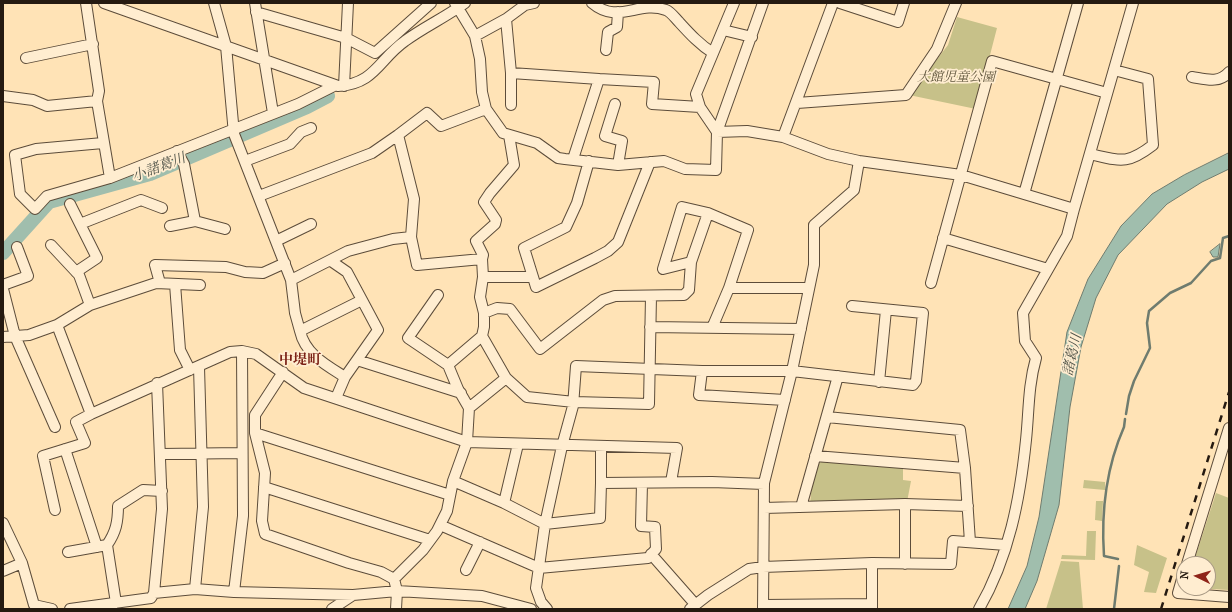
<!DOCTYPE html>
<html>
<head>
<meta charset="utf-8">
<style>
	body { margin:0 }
	#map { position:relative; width:1232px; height:612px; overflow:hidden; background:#ffe3b6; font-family:"IM FELL French Canon",serif }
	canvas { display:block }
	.frame { position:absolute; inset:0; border:4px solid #251a11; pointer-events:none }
	.north { position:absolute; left:1176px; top:556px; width:40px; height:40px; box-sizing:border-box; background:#ffedd0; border:1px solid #a89984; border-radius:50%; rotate:275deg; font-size:11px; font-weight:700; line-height:16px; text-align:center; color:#251a11 }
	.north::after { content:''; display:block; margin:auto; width:14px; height:18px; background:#8f2418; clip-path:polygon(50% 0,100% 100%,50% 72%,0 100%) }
</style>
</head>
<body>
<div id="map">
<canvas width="1232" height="612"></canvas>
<div class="frame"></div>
<div class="north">N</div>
</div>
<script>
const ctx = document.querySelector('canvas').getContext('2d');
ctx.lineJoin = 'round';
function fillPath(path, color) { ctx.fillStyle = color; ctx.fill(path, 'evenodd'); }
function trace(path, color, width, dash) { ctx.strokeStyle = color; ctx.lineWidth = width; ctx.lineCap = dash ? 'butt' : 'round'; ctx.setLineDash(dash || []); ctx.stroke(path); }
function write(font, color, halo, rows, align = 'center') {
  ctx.font = font + ' "IM FELL French Canon","Noto Serif JP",serif'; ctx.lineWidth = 3.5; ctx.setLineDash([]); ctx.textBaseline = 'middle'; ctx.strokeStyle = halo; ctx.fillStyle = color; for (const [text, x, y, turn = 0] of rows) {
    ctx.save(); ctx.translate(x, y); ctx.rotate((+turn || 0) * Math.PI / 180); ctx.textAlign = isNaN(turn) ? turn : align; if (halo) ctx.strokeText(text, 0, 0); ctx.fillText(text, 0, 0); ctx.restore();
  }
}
fillPath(new Path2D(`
	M957,17L997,28L976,109L909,95L948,45Z
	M823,460L903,468V480L911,481L907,502L810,504C812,490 811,468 823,460Z
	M1084,480L1105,482V490L1083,488Z
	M1216,493L1229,498V590L1195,588H1208V564H1193Z
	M1096,501H1103L1102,521L1095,520Z
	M1087,531H1096L1095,560L1061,559L1062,555L1086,556Z
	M1137,545L1167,558L1156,593L1144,592L1149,572L1134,565Z
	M1061,561L1079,562L1083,609H1046Z`), '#c7c189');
const water = new Path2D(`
	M1229,153V169L1202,182L1167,204L1118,255L1096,298L1081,347L1070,407L1059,505L1037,581L1025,609H1008L1027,566L1039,517L1067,332L1088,279L1121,226L1152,194L1184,175Z
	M1220,244L1218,257H1213L1210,252Z`);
fillPath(water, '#a0bead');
trace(water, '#6f7c6f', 1);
trace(new Path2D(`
	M1126,414L1129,396L1134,381L1150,348L1147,323L1149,311L1170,293L1191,283L1211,261L1220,258L1223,238L1229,236
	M1118,559L1104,556C1101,512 1106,468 1124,427L1125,419
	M1114,609L1119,566`), '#6f7c6f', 2.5);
trace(new Path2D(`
	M3,253L49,202L150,174L307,107L328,96`), '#a0bead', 14);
const minor = new Path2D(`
	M86,3L99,91L97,101L110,178L298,104L334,86
	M104,3L338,86C375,84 379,59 405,41C424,27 446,17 465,3
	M214,3L226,46L234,134L291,280L295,313L300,331L362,300L347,272L331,261
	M255,3L273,113
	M455,3L475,36L480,59L482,92L486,109L503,133L537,143L558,158L565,159L618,165L664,161L685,169L716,170L717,132L747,131L783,137L828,154L859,161L961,175L1074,209L1133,3
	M534,3L525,5L506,19L511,73L599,79L573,159
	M592,3C618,25 638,0 666,10C671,12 675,18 679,22C690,34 700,45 713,53
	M840,3L898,22L904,3
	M256,12L346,38L375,53L431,3
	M723,30L752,37
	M475,36L506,19
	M606,50L608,32L617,27L618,12
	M26,58L93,44
	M1192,77C1205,79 1219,84 1229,72
	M599,79L654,82L652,104L700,107L717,132
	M344,86L348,3
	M3,96L33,100L47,106L97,101
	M797,103L906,95L937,49L956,3
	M615,104L605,136L622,141L618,165
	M511,105V73
	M700,107L696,94L734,3
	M717,132L763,3
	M783,137L833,3
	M103,143L36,149L15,155L20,194L35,209L47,196L110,178
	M177,151L184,164L195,221L225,229
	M1090,154C1121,161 1127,165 1153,145L1148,79L1114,70
	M245,161L290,144L301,132L311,128
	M1024,194L1078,3
	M259,196L372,153L398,135
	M70,204L97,258L76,272
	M80,224L141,200L162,208
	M170,226L195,221
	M411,237L414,199L398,135L427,113L441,126L486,109
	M943,238L1048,269
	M276,241L311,224
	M51,245L79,275L90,305
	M482,259L483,255L476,241L495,224L496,220L484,202L490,193L514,165L509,135
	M691,262L708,213
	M483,277H533L536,287L595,258L608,251L618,242L650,162
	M533,277L524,248L566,227L577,203L589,161
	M291,280L348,251L393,239L411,237L417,265L482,259L483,277L480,297L484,313V327L482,336L448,365L458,389L469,408L467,442L453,481L447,511L437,531L423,550L394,579
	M160,283L155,265L226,267L245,272L263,273L285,263
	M931,283L992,61L1107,93
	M175,284L180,350L190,370
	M3,285L28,276L17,247
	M729,288H809
	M3,289L15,336L55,427
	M438,295L408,338L448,365
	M484,313L497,308L510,309L540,349L603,300L615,296L684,295L689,290L691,262L663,269L682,207L708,213L748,230L729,288L712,328
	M57,325L90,305L156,283L200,285
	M650,327L801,329
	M300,331C305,354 326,365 345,377L336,398
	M482,336L506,378L527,397L574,402L649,404L651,296
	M3,337L29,335L57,325L91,414L230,352L242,351L256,354L304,388L467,442L677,448L671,482
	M357,360L461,393
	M702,371L699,395L785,400
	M283,372L255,415V433L265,473L262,521L265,534L349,563L381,572L394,579L397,591L396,609
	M345,377L378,330L362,300
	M879,382L886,310
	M469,408L506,378
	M827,417L960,430L965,468L970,542
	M255,433L450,495
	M601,447V483
	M65,449L97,547
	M161,454L242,453
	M815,456L965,468
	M453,481L504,503L545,524L600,518L601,483L712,482L764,484
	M264,487L430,540
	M504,503L518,444
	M905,504V564
	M801,507L838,376
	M764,508L905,504L968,506
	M55,510L43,456L85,443L76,422L91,414
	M3,523L22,563L34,605L52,609
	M440,525L539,568L648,558L656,549L655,527L641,526L642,483
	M107,545C116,532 118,522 118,506L143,490L162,491
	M68,552L107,545L116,603
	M651,554L695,604
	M1187,564L1229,428
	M466,570L480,542
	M3,571L22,563
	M1184,572L1178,593L1229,597
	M195,589L203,507L199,367
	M234,592L243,516L242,351
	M154,593L195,589L234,592L353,595
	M763,605L871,604
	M70,609L151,598L154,593L162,509L157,383
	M332,609L353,595L397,591L482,596L531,609
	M547,609L541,602L536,588L545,524L562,446L573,406L576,366L702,371H792L913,385L916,381L923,313L852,306
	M690,609L708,595L749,569L763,567L872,563L951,564L953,541L1006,545
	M763,609L764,483L792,371L814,265V225L854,190L859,161
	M872,609V563
	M979,609C1009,557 1020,499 1026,440C1029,412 1028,386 1036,358L1025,341L1023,313L1067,236L1074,209`);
trace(minor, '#5c4c3a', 12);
trace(minor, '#ffedd0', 10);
trace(new Path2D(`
	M1161,609L1229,392`), '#251a11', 2.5, [7, 7]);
write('italic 13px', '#5e543b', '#ffedd0', [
	["大館児童公園",956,78]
]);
write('italic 14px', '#505348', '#ffedd0', [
	["小諸葛川",159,168,-21],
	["諸葛川",1073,355,-77]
]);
write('bold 14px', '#7a1f14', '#ffedd0', [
	["中堤町",300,361]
]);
</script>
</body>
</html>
